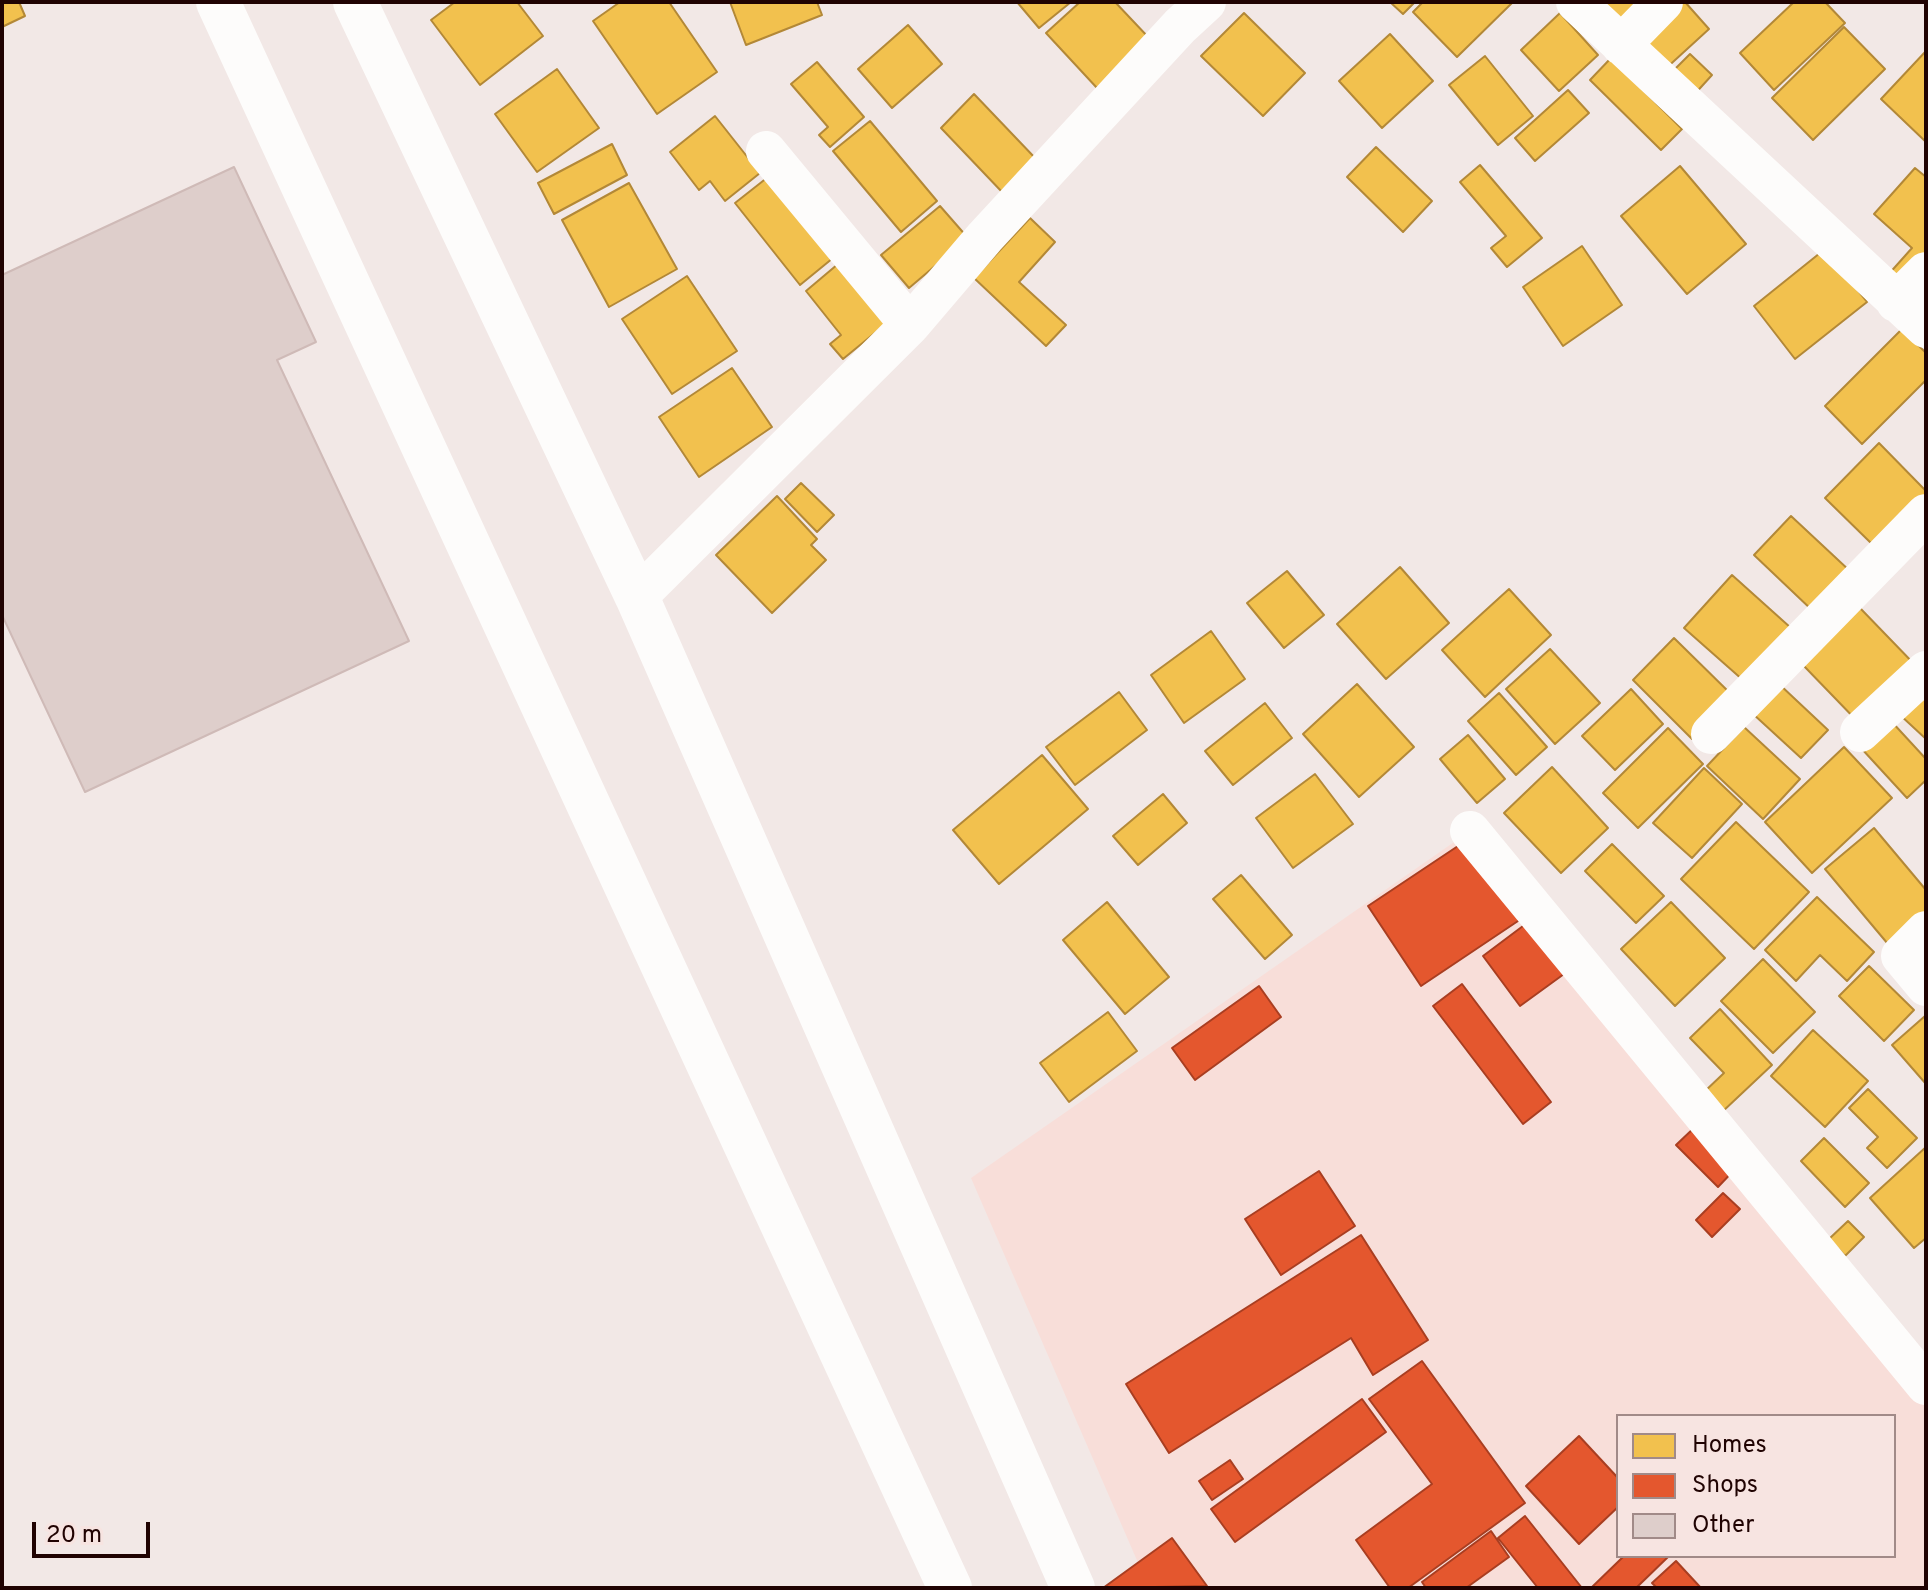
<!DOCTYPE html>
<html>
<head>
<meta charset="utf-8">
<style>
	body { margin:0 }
	#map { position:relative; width:1928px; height:1590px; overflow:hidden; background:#f2e8e6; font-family:Overpass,sans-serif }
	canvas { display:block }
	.frame { position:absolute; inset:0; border:4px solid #200302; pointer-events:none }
	.legend { position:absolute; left:1616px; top:1414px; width:280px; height:144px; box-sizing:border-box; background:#f7e4e1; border:2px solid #a18a88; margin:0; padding:10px 14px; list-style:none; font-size:24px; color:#200302 }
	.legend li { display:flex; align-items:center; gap:16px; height:40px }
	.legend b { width:40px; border:2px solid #a18a88 }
	.scale { position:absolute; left:32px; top:1522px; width:118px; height:36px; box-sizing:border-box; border:4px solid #200302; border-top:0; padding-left:10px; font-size:24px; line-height:28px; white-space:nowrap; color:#200302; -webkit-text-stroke:6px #f7e4e1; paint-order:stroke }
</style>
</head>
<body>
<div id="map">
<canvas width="1928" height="1590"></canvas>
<div class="frame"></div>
<ul class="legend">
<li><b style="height:22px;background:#f2c14e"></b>Homes</li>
<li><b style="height:22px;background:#e4572e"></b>Shops</li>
<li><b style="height:22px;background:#dececb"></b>Other</li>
</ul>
<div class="scale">20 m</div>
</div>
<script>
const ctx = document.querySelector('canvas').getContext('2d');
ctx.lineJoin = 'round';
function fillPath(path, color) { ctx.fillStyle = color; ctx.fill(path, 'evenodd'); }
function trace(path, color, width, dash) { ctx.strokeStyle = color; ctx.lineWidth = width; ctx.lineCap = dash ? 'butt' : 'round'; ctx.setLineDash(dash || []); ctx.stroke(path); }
fillPath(new Path2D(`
	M1470,831L1926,1385V1588H1149L971,1178ZM1618,1416H1894V1556H1618Z`), '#f8ded9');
const homes = new Path2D(`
	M2,2H19L25,16L2,27Z
	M455,2H517L543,36L480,85L431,20Z
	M620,2H669L717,72L657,114L593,21Z
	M730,2H817L822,15L746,45Z
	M1017,2H1071L1039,28Z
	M1080,2H1115L1150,39L1097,88L1046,33Z
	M1390,2H1415L1403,14Z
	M1423,2H1513L1457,57L1413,12Z
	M1591,2H1638L1618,26Z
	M1675,2H1685L1709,29L1662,72L1633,40Z
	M1794,2H1825L1845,23L1774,90L1740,53Z
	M1244,13L1305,73L1263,116L1201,56Z
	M1560,13L1598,55L1559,91L1521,50Z
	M908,25L942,64L892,108L858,69Z
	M1844,27L1885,69L1813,140L1772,98Z
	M1390,34L1433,81L1382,128L1339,81Z
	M1926,51V142L1881,99Z
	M1690,54L1712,75L1692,97L1669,75Z
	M1485,56L1533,116L1498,145L1449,85Z
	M1611,58L1682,129L1661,150L1590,80Z
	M817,62L864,117L830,147L819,135L828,127L791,84Z
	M557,69L599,128L537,172L495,114Z
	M1568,90L1589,113L1535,161L1515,138Z
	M974,94L1037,160L1003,193L941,128Z
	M715,116L760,173L725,201L710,181L699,190L670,152Z
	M870,121L937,201L901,232L833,151Z
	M612,144L627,175L554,214L538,183Z
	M1376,147L1432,201L1403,232L1347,177Z
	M1480,165L1542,238L1507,267L1491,248L1506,236L1460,182Z
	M1680,166L1746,244L1687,294L1621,216Z
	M1915,168L1926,177V261L1901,288L1887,276L1912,248L1874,214Z
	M768,177L833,258L800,285L735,203Z
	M629,183L677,269L609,307L562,220Z
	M940,206L968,238L909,288L881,255Z
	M1030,218L1055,242L1019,282L1066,325L1046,346L974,278Z
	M1582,246L1622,305L1563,346L1523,287Z
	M1825,249L1867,302L1795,359L1754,306Z
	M838,264L887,323L843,359L830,344L841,335L806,291Z
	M687,276L737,351L672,394L622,319Z
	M1902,329L1926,353V380L1862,444L1825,406Z
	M732,368L772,427L699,477L659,417Z
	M1879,443L1926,491V495L1875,547L1825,498Z
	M801,483L834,515L817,532L785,499Z
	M777,496L817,539L811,545L826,560L772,613L716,555Z
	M1791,516L1851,572L1814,612L1754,555Z
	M1400,567L1449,623L1386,679L1337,624Z
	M1287,571L1324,615L1284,648L1247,603Z
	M1732,575L1791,628L1744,681L1684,628Z
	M1509,589L1551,635L1485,697L1442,650Z
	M1860,608L1918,668L1860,724L1802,664Z
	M1211,631L1245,679L1184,723L1151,675Z
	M1674,638L1734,697L1692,739L1633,680Z
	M1550,649L1600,703L1555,744L1506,689Z
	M1357,684L1414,747L1359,797L1303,734Z
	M1779,684L1828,730L1801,758L1752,713Z
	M1926,684V739L1899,714Z
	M1631,689L1663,724L1615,770L1582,736Z
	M1119,692L1147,730L1075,785L1046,747Z
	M1499,693L1547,747L1516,775L1468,721Z
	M1265,703L1292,738L1233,785L1205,751Z
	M1891,721L1926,759V780L1907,798L1861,748Z
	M1744,727L1800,779L1763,819L1707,766Z
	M1668,728L1703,764L1638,828L1603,793Z
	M1468,735L1505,779L1477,803L1440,759Z
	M1844,747L1892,798L1812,873L1765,822Z
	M1042,755L1088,809L999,884L953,830Z
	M1552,767L1608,828L1561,873L1504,813Z
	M1704,768L1742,804L1692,858L1653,823Z
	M1315,774L1353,824L1293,868L1256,818Z
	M1163,794L1187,823L1138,865L1113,836Z
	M1736,822L1809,892L1754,949L1681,879Z
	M1874,828L1926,890V923L1893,950L1825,869Z
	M1612,844L1664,896L1636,923L1585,871Z
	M1241,875L1292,935L1265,959L1213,899Z
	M1817,897L1874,952L1847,981L1820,955L1796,981L1765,950Z
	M1107,902L1169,977L1125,1014L1063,940Z
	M1671,902L1725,958L1675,1006L1621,949Z
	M1763,959L1815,1012L1773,1053L1721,1001Z
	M1869,966L1914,1010L1884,1041L1839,996Z
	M1720,1009L1772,1065L1721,1113L1703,1093L1724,1073L1690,1038Z
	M1108,1012L1137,1051L1069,1102L1040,1063Z
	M1925,1016L1926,1017V1084L1892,1045Z
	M1813,1030L1868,1081L1825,1127L1771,1076Z
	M1868,1089L1917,1138L1887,1168L1867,1148L1878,1137L1849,1108Z
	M1824,1138L1869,1183L1845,1207L1801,1161Z
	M1926,1147V1238L1914,1248L1870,1198Z
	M1848,1221L1864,1237L1845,1256L1829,1239Z`);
fillPath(homes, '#f2c14e');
trace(homes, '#b38837', 2);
const shops = new Path2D(`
	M1467,840L1521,919L1421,986L1368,906Z
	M1527,923L1564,974L1520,1006L1483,956Z
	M1462,984L1551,1102L1523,1124L1433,1006Z
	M1259,986L1281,1017L1195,1080L1172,1048Z
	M1696,1126L1737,1167L1718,1187L1676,1145Z
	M1319,1171L1355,1226L1281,1275L1245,1219Z
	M1723,1193L1740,1209L1712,1237L1696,1220Z
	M1361,1235L1428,1340L1373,1375L1351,1338L1169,1453L1126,1384Z
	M1422,1361L1525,1503L1408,1588H1390L1356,1540L1432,1484L1369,1399Z
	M1362,1399L1386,1432L1235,1542L1211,1509Z
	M1579,1436L1618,1478V1507L1579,1544L1526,1486Z
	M1230,1460L1243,1479L1212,1500L1199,1481Z
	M1525,1516L1582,1588H1538L1498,1538Z
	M1491,1531L1509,1557L1466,1588H1426L1422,1582Z
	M1172,1538L1207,1586L1103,1588Z
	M1624,1556H1669L1636,1588H1591Z
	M1676,1561L1701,1588H1657L1652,1583Z`);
fillPath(shops, '#e4572e');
trace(shops, '#a93e21', 2);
const building = new Path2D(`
	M234,167L316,342L277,360L409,641L85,792L2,615V275Z`);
fillPath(building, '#dececb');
trace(building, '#cfbab7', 2);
trace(new Path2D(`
	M1576,2L1926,328
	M1621,45L1663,2
	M766,151L910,325
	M1896,302L1926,272
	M637,597L910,325L985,237L1180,26L1206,2
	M1860,732L1926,671
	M1711,734L1926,514
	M1470,831L1926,1385
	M1926,931L1901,956L1926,986`), '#fdfcfb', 40);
trace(new Path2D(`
	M218,2L950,1588
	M355,2L637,597L1073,1588`), '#fdfcfb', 44);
</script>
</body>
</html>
